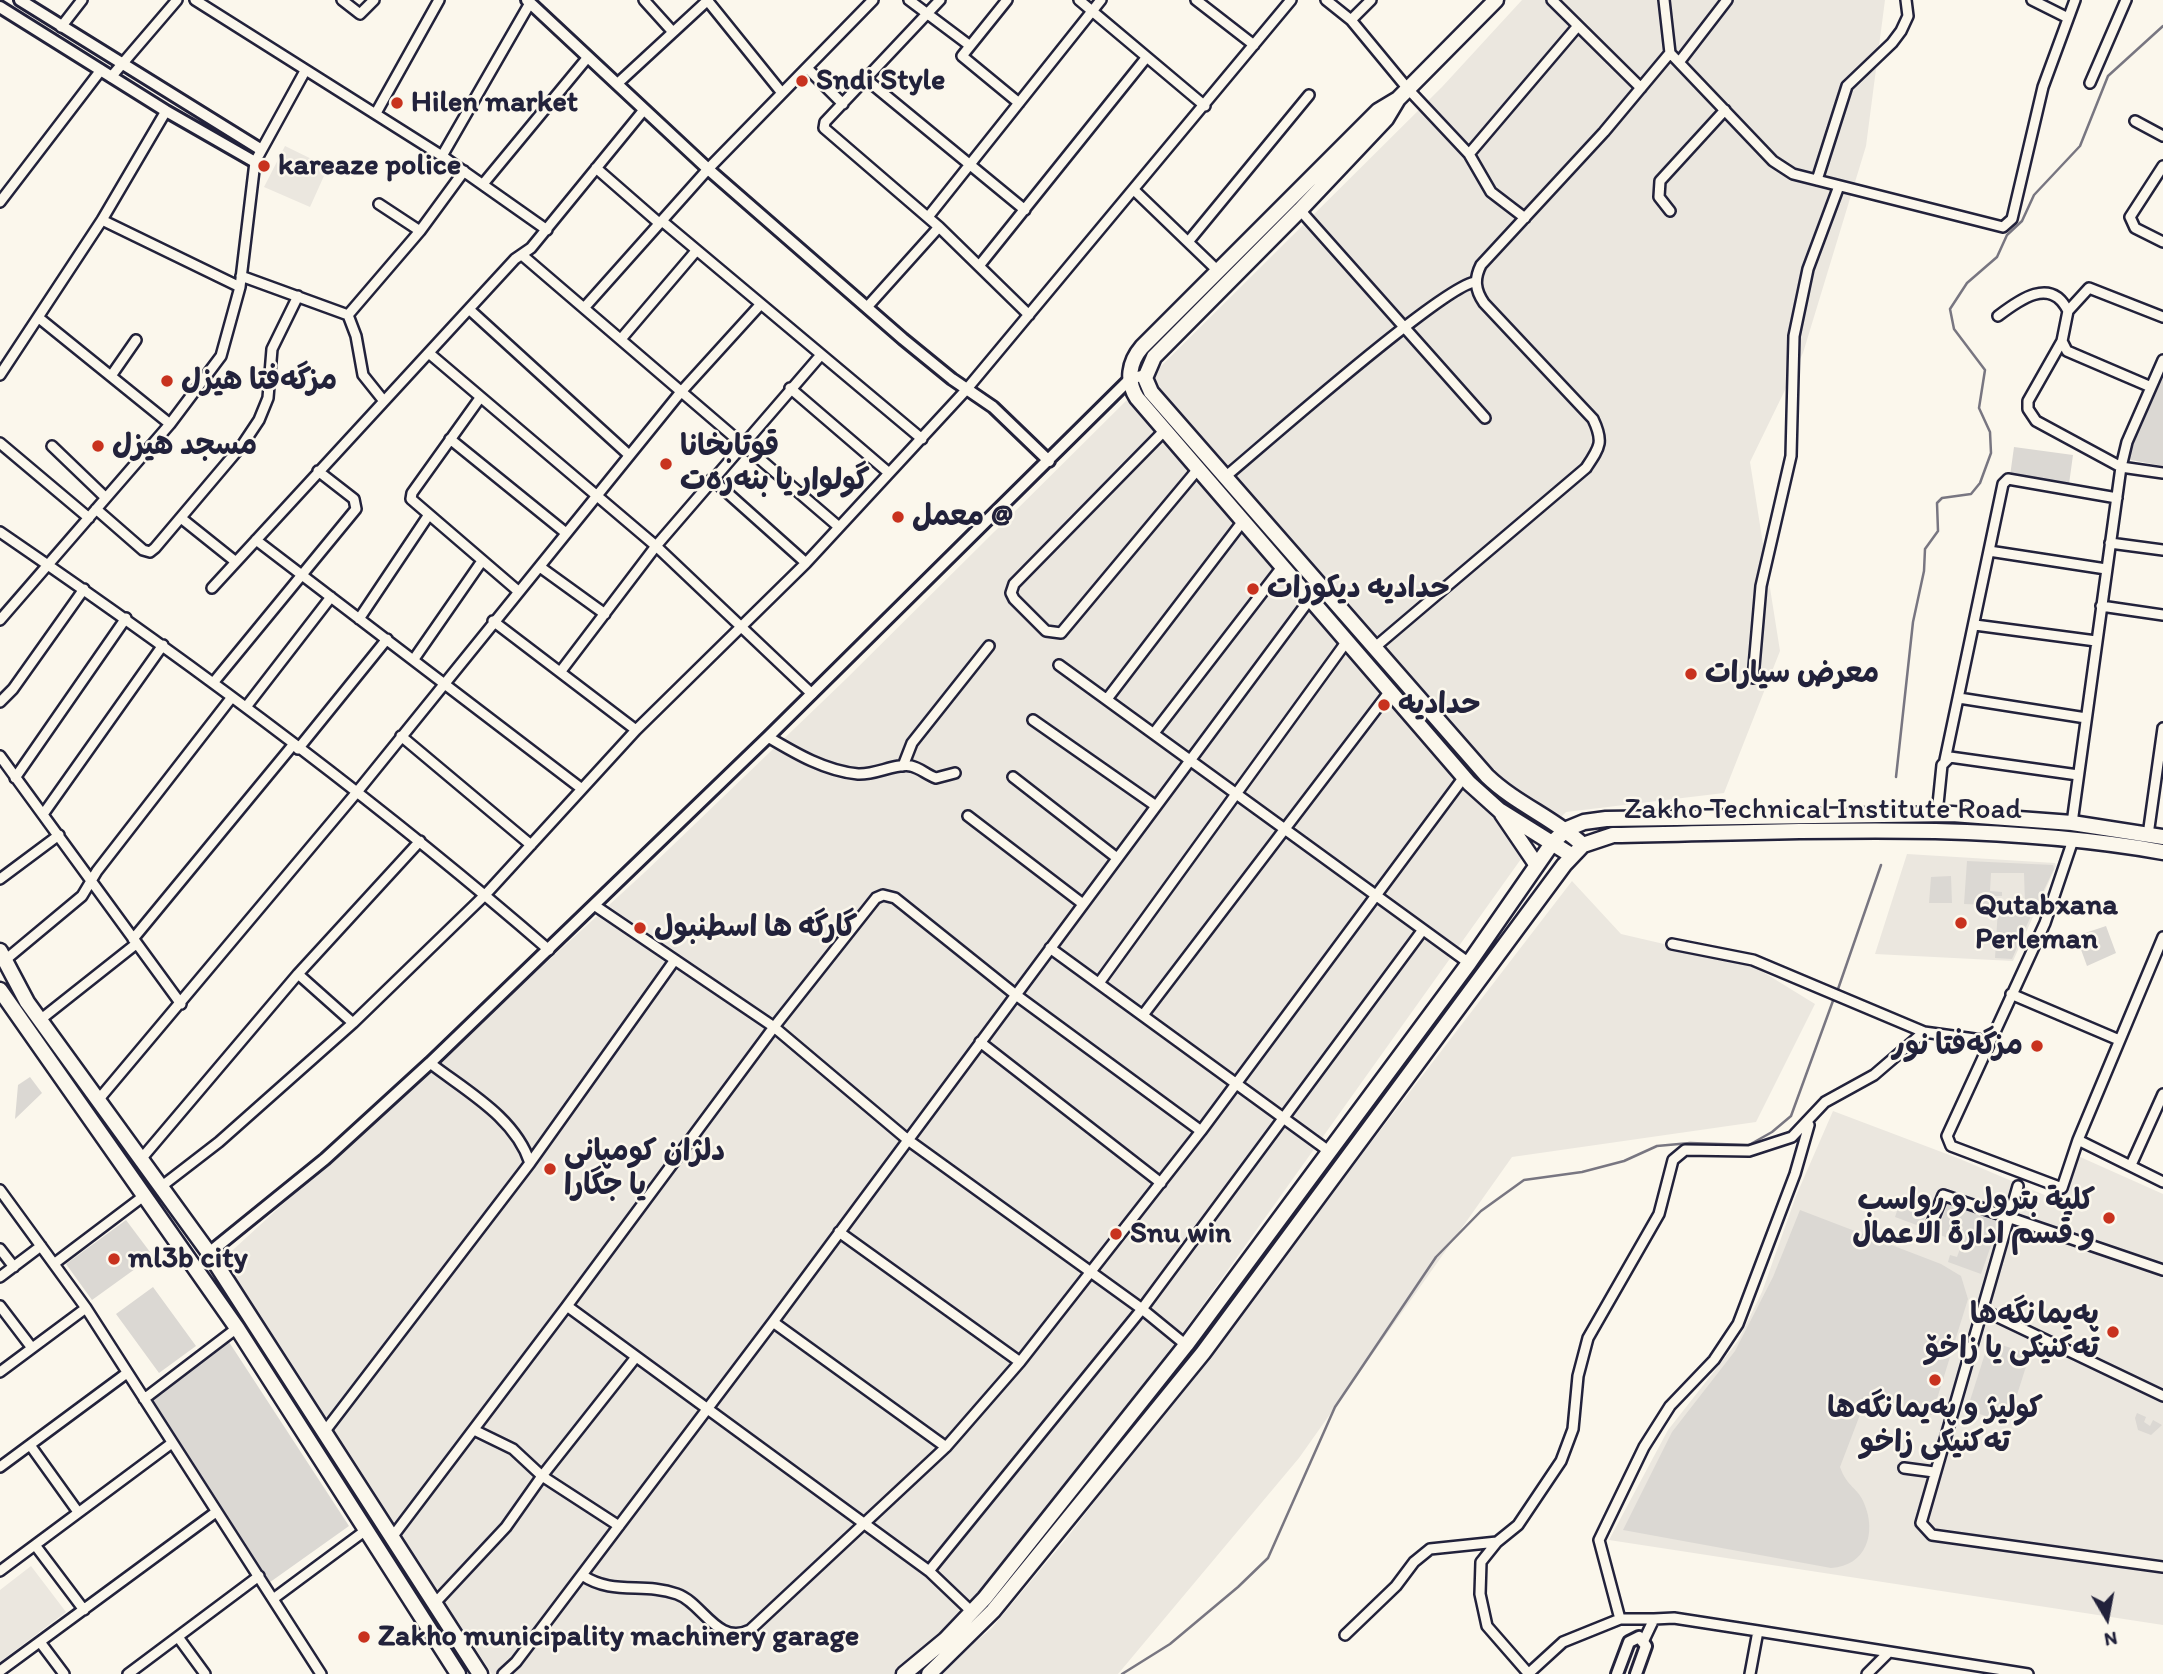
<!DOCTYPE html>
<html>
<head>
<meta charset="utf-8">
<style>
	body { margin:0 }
	#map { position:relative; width:2163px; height:1674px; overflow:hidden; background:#fbf7ec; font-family:Itim,sans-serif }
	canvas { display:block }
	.north { position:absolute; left:2072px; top:1583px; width:70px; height:70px; -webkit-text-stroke:5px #fbf7ec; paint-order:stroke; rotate:170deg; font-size:19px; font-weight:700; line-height:28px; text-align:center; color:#22223b }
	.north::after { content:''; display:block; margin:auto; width:24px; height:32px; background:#22223b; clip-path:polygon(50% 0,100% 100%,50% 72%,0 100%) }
</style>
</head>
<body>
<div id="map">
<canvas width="2163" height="1674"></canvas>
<div class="north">N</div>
</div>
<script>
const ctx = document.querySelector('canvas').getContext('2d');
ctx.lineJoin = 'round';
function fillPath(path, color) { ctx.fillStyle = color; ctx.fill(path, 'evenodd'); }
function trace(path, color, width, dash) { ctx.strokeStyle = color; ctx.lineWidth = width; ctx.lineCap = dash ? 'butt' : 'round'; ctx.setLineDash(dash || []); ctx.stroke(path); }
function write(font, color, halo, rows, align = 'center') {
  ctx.font = font + ' Itim,"Playpen Sans Arabic",sans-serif'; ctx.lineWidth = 5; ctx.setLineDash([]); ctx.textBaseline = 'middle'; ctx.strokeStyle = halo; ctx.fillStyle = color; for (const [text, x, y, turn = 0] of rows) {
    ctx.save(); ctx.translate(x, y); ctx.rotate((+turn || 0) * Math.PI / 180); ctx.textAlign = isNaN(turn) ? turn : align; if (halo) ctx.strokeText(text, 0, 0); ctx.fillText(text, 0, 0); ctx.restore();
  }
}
fillPath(new Path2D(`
	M1522,0H1885L1866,146L1803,353L1750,462L1780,651L1724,793L1566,812L1521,859L1190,1323L960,1624L894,1674H492L357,1471L223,1259L645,872L846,679L1442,87Z
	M285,146L328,167L310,207L264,187Z
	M1907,854L2055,863L2056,866L2013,961L1875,954Z
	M1572,881L1621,934L1750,964L1815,1004L1756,1122L1512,1157L1299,1458L1118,1674H936L991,1629L1066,1539Z
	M1833,1111L1960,1159L2047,1196L2062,1192L2078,1156L2163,1194V1625L1609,1540L1668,1430L1738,1341L1762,1292L1796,1196Z
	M31,1566L66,1612L0,1662V1590Z`), '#ebe7df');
fillPath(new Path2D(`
	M2163,378V466L2126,459Z
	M2014,447L2073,455L2069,484L2010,476Z
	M1967,861L2053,865L2054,869L2037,904H2025L2024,873H1991L1990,891L2002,892V896H1993L1989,905L1964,904Z
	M1951,876L1952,903H1929L1931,877Z
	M1998,908L2034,909L2012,959L1995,958Z
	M2106,926L2116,953L2087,966L2076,936Z
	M30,1077L42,1093L15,1119L18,1085Z
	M1948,1201L2000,1220L1981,1274L1948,1262L1950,1255L1957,1257L1962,1243L1937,1234Z
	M1899,1205L1926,1214L1922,1227L1895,1217Z
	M1800,1210L1941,1264L1961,1276L1968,1299L1932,1415L1866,1399L1840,1467C1847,1487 1858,1488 1864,1503C1877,1533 1866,1566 1831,1568L1623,1530L1672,1432L1735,1351L1773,1277Z
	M126,1220L153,1256L92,1300L66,1264Z
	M153,1287L196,1346L159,1373L116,1314Z
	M1989,1341L2030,1354L2008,1423L1967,1410Z
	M229,1342L349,1526L266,1585L144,1401Z
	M2137,1413L2146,1417L2144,1422L2150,1426L2153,1420L2162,1425L2151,1435L2138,1430L2135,1418Z`), '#dbd8d3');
trace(new Path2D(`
	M1896,777L1913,622L1924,571L1925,549L1938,531L1937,503L1942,498L1971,494L1980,483L1991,453L1990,432L1979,408L1985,370L1954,329L1950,309L1967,283L1997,257L2007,235L2022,221L2034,195L2080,146L2108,76L2163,26
	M1837,992L1881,865
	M1122,1674L1170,1644L1238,1587L1268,1558L1335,1407L1436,1257L1481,1211L1524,1180L1582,1172L1624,1161L1657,1146L1690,1143L1749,1145L1772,1132L1791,1116L1834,998`), '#787681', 2.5);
const minor = new Path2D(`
	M195,0L442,156L547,230
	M342,0L360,14L374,0
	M644,0L672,31
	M707,0L782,93
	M909,0L969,45
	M940,0L825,122L824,128L939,227L1029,315
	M1007,0L962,56L1019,103
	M1079,0L1205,106
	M1196,0L1254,45
	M1326,0L1351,20L1408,89L1469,154L1491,192L1525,218
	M1552,0L1641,88
	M2032,0L2068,18
	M1351,20L1371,0
	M61,27L82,0
	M1670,53L1773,161L1793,174L2003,227L2012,219L2043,87L2075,0
	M1680,61L1727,0
	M807,68L843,104
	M111,77L177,0
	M867,80L1025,210
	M2090,83L2126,0
	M617,84L708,0
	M376,113L439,0
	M2135,121L2163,136
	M1469,154L1577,27
	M442,156L530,3
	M2163,166L2130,217L2135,228L2163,242
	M596,168L659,223
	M1817,180L1847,86L1892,43L1901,31L1908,16L1906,0
	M483,184L588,57
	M1134,190L1217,270
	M0,202L101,70
	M379,204L420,231
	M1300,210L1485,418
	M1670,211L1659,197L1660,181L1725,110
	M928,217L1101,0
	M102,220L240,287
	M662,221L922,439
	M1188,242L1309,95
	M522,255L839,527
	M979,266L1146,58
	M241,276L348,315L356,336L363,375L383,400
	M868,306L939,227
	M584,308L708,169L873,0
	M470,310L629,455
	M2068,311L2089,288L2163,317
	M348,315L420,231L464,171
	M1998,316C2019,300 2051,276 2068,311L2062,341L2067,351L2151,387
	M39,318L170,424
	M621,339L696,251
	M2062,341L2028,401V409L2036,421L2121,467L2163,473
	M430,354L656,546L812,694
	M0,375L102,220L166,111
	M111,376L136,340
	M790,388L889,473
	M480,398L412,493L411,499L518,591
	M1165,430L1014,584L1011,593L1014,599L1046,631L1061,633L1198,469
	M450,439L566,533
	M0,443L89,518
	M52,446L105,497
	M1225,477C1260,448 1447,282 1476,282
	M712,479L806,563
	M96,509L143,550L150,552L155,548L243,444L259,420L268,398L272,349L298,296
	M181,518L236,562
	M0,532C190,662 375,799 549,950
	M256,540L582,789
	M2110,543L2163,550
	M1989,551L2106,569
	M540,567L605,614
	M212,588L515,259L531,248L643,111
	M2101,606L2163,615
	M359,619L428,516
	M0,620L170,424L221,356L240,287L255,162L305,71
	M493,621L636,730
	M1975,625L2096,641
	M1374,648L1586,468C1600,447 1604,442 1593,419L1484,303C1475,290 1474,279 1481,265L1604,132L1670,53L1664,0
	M414,659L482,561
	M1059,665L1469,963
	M561,671L656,546L820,356
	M1753,678L1761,586L1791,456L1794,336L1808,269L1839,186
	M213,683L356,509L354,499L318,471
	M1959,698L2086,718
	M1107,699L1243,521
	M0,702L13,689L84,589
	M246,707L331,597
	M1033,720L1156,806
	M1154,733L1282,567
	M401,736L531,845
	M768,737C795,753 825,771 858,774C876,775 895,763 911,766C920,768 927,775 936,778L955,773
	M298,749L387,639
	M0,756L181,1004
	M1945,760L2003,484L2008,479L2117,498
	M903,766L912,743L989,646
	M1013,777L1117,858
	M15,778L126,618
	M44,813L163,645
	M1937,814L1942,765L1950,757L2078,775
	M968,816L1083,904
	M2072,823L2121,467L2127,442L2163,360
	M2148,835L2163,728
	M2073,840L2045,923L1947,1136L1951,1146L2062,1188L2078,1140
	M0,879L59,835
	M594,905L774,1027L908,1140L1142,1309L1186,1345
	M2163,937L2078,1140L2163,1182
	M133,939L293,745
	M1672,944L1753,960L1924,1032L1989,1041
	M1050,948L1330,1152
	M4,961L82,896L97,871L232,697
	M298,974L353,1023
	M1099,983L1347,641
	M2011,994L2119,1040
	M1143,1015L1390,691
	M40,1020L136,944
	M980,1042L1161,1183
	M430,1063C466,1091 515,1117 530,1163
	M99,1099L357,792L680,393L760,305
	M142,1158L298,974L420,841
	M2131,1165L2163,1094
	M162,1186L219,1142L353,1023L485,895L636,730L806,563L966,390L1291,0
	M2018,1186L1921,1523L1932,1535L2163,1567
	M0,1190L86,1308L321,1674
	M839,1232L1020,1362
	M1927,1235L1943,1195L2163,1270
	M0,1249L14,1267
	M55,1263L145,1195
	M0,1277L41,1246
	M0,1306L32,1348
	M567,1306L774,1027L876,898L883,895L895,898L1016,995L1201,1131
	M1983,1310L2163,1396
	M773,1322L946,1447
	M0,1372L86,1308
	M144,1399L237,1328
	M474,1430L513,1449L542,1476L619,1526
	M325,1431L530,1163L674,961
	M30,1445L78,1512
	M0,1467L127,1373
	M1904,1468L1934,1472
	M393,1536L567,1306L929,1571L972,1612
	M35,1545L84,1610
	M0,1571L172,1443
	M929,1571L1142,1309L1422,931
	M582,1575C613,1596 643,1582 677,1594C703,1603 717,1646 750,1630L946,1447L1020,1362L1201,1131L1464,777
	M273,1599L366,1530
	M435,1603L506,1527L542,1476L636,1357
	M1620,1619L1599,1540L1644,1447L1670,1406L1714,1360L1738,1324L1795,1174L1809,1125
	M1345,1635L1396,1586L1414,1562L1430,1549L1497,1542
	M178,1637L205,1674
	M1644,1640L1654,1619L1674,1618L1758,1631
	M40,1642L64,1674
	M0,1671L216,1512
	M1528,1673L1487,1626L1480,1594L1481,1562L1497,1542L1518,1525L1561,1461L1573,1429L1578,1376L1588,1338L1659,1214L1673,1160L1685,1150L1749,1151L1792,1137L1825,1102L1874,1075L1924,1032
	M128,1674L259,1576
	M503,1674L516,1662L773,1322L1310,599
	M1528,1674L1563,1642L1620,1619H1654
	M1750,1674L1758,1631L2028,1674
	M1867,1674L1889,1652`);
const tertiary = new Path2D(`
	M20,0L260,149
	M527,0L708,169L903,339L952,379L993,407L1049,461
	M0,7L166,111L255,162
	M209,1253L325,1159L430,1063L768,737L1130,379L1145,375
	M1617,1674L1629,1642L1639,1637L1646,1646L1636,1674`);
const primary = new Path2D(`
	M1496,0L1398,99L1386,119L1300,210L1154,357L1145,378L1151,392L1487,776C1516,804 1554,818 1583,845
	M1398,99L1378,111L1142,347C1129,362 1126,381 1137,398L1469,783L1499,810L1571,855
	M1502,814L1536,864
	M0,951L27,1002L209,1253L480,1674
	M0,990L237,1328L458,1674
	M904,1674L945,1640L985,1598L1186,1345L1469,963L1553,842L1567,829L1584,822L1606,819L1952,814L2072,823L2163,837
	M929,1674L993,1611L1203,1353L1564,865L1583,845L1613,835C1797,832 1981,820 2163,852`);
trace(minor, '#22223b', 14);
trace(tertiary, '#22223b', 16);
trace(primary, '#22223b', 19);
trace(minor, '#fbf7ec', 9);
trace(tertiary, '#fbf7ec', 10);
trace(primary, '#fbf7ec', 14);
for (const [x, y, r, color] of [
	[802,81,7,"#c8321e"],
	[397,103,7,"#c8321e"],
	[264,166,7,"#c8321e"],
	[167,381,7,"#c8321e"],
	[98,446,7,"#c8321e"],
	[666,464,7,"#c8321e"],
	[898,517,7,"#c8321e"],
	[1253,589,7,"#c8321e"],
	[1691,674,7,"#c8321e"],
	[1384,705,7,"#c8321e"],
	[1961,923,7,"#c8321e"],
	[640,928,7,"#c8321e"],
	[2037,1046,7,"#c8321e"],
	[550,1169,7,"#c8321e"],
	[2109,1218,7,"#c8321e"],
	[1116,1234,7,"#c8321e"],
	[114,1259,7,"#c8321e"],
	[2113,1332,7,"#c8321e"],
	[1935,1380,7,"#c8321e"],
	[364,1637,7,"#c8321e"]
]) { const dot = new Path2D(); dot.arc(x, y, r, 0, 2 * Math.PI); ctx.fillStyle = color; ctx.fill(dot); trace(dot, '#fbf7ec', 2.5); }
write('bold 30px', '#22223b', '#fbf7ec', [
	["Sndi Style",816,81],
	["Hilen market",411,103],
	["kareaze police",278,166],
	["مزگەفتا هیزل",181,381],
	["مسجد هيزل",112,446],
	["قوتابخانا",680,447],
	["گولوار یا بنەرەت",680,481],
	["معمل @",912,517],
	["حداديه ديكورات",1267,589],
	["معرض سيارات",1705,674],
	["حداديه",1398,705],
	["Qutabxana",1975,906],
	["Perleman",1975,940],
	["گارگه ها اسطنبول",654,928],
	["مزگەفتا نور",2023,1046,"right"],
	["دلژان کومپانی",564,1152],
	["یا جگارا",564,1186],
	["كلية بترول و رواسب",2095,1201,"right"],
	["و قسم ادارة الاعمال",2095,1235,"right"],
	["Snu win",1130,1234],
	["ml3b city",128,1259],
	["پەیمانگەها",2099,1315,"right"],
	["تەکنیکی یا زاخۆ",2099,1349,"right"],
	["كوليژ و په‌يمانگه‌ها",1935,1409,"center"],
	["ته‌كنيكى زاخو",1935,1443,"center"],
	["Zakho municipality machinery garage",378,1637]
], 'left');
write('30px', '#22223b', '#fbf7ec', [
	["Zakho Technical Institute Road",1823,810]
]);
</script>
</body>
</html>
